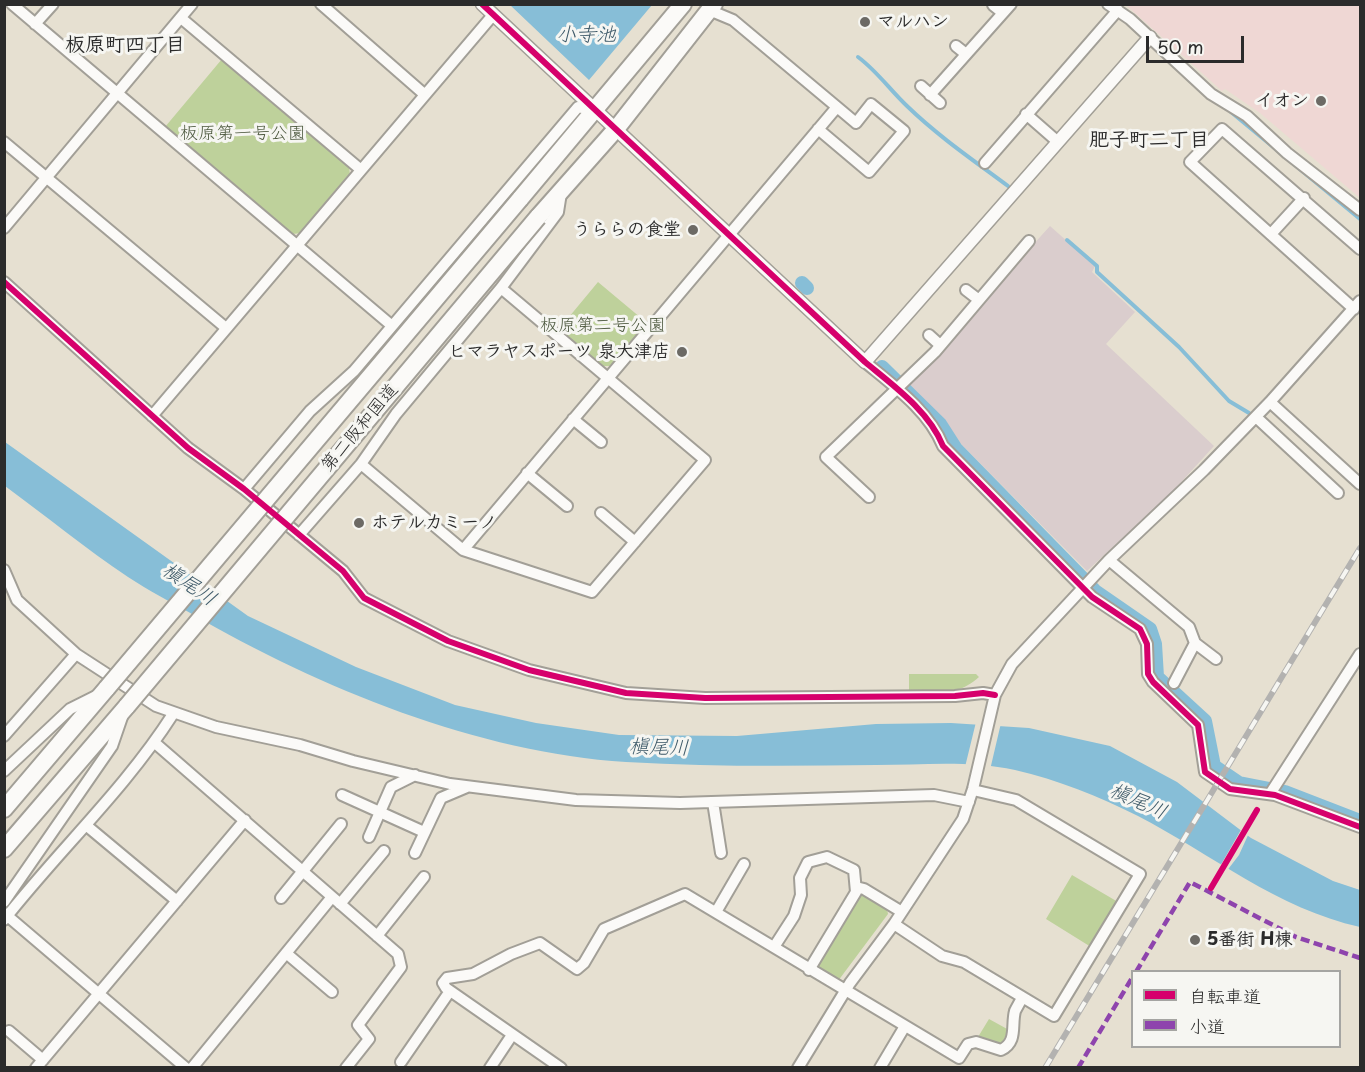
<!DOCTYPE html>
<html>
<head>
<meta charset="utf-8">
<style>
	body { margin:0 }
	#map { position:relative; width:1365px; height:1072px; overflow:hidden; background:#e6e0d1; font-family:"Playpen Sans","Klee One",sans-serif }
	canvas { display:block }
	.frame { position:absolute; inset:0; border:6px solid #2b2b2b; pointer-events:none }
	.legend { position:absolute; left:1131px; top:970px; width:210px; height:78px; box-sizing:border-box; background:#f6f6f2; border:2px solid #a5a5a2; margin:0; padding:8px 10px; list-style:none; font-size:18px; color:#2b2b2b }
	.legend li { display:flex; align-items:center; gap:12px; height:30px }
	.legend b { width:30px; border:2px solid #a5a5a2 }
	.scale { position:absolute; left:1146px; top:36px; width:98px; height:27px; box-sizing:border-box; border:3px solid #2b2b2b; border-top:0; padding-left:8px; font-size:18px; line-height:21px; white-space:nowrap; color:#2b2b2b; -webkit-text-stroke:4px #f6f6f2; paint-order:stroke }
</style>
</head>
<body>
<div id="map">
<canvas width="1365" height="1072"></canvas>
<div class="frame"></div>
<ul class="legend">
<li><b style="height:8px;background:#d6006c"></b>自転車道</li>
<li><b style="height:8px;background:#8e44ad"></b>小道</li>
</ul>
<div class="scale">50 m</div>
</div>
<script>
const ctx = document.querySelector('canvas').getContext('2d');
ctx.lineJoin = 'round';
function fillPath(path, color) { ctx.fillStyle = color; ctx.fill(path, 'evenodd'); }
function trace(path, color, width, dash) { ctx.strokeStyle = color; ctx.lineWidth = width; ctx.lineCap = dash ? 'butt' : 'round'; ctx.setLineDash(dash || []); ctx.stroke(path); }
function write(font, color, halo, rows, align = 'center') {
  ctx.font = font + ' "Playpen Sans","Klee One",sans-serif'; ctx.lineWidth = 6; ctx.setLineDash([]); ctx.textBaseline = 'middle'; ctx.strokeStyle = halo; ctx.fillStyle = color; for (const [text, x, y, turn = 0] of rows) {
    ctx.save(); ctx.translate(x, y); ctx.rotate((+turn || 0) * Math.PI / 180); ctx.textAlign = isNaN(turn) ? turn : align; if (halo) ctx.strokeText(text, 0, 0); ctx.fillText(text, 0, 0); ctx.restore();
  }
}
fillPath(new Path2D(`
	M1126,5H1360V198L1260,113L1225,89L1222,91Z`), '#efd7d4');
fillPath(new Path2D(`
	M1050,226L1095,266L1092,272L1135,312L1106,344L1214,446L1173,491L1087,571L951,434L942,417L907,384Z`), '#dacdcd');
fillPath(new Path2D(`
	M222,59L349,167L350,175L301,233L293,234L165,127Z
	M598,282L647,323L611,366H603L559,329Z
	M909,674H976L979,677C959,696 935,693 909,693Z
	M1072,875L1118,902L1091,947L1046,919Z
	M864,895L887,909L888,914L838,981L819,969L818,964L858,896Z
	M989,1019L1009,1030L1001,1044L978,1037Z`), '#bed19b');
fillPath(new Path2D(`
	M510,5H652L589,80Z
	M5,442L248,616L356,667L455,705L536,723L619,735L737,736L876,724L951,723L1029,728L1110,746L1177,782L1251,838L1333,881L1360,890V927C1278,909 1211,854 1138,816C1098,796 1058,780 1015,770C969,760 922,765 876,765C793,766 709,767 626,762C479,753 319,688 192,614C171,602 149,591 128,577C86,549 46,516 5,486Z`), '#87bed7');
fillPath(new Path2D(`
	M976,722L1001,723L990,770L965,767Z
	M1242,828L1249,833L1239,855L1226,872L1219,868Z`), '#e6e0d1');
trace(new Path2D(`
	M858,57C877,71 890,90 907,106C938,136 973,160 1008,186
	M1231,112L1360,219
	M1067,240L1097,266V272L1179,347L1229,401L1249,413`), '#87bed7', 4);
trace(new Path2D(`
	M802,283L807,288
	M882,367L940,424L956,449L1095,591L1150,629L1155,644L1157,677L1205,721L1214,766L1239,783L1285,792L1360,821`), '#87bed7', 14);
const minor = new Path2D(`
	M12,4L391,325
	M321,4L424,94
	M1108,4L1130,19L1211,94L1247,116L1287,153L1360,210
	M993,5L1003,13
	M181,18L360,169
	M35,24L53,4
	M956,46L966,54
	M921,86L940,103
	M930,95L1011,4
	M1026,114L1058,142
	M818,129L869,172L904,131L871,104L856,123L837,107
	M4,142L226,328
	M985,163L1118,10
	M4,228L192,4
	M1271,234L1304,198
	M4,282L188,448L244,489L343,571L364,598L448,641L529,670L626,693L705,698L955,696L983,693L995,695
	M966,290L979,300
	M1354,309L1190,162L1222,129L1360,249
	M929,335L940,345
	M865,362C894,386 929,411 943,446L1092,597L1140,629L1147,644L1148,674L1153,682L1198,725L1205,772L1230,789L1275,795L1360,827
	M1270,402L1360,484
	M152,416L493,15
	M1256,417L1338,493
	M573,419L601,442
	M361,464L463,550L592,592L705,460L501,288
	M527,473L567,506
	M244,489L310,411L354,371L578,107L594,111
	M869,497L826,457L935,352L1029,241
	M601,513L635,542
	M299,535L361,464L396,414L501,288L558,212L561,193
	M463,550L837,107L733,20L709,10
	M1109,560L1189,627L1195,643L1216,659
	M4,570L17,600L76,654L156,706L216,727L300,745L353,761L450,784L576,800L680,803L934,795L969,802
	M1174,683L1195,643
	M4,736L76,654
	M155,743L398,954L401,967L358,1025L369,1039L346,1068
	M4,771L70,709L96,696
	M1270,794L1360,654
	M342,795L424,832
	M713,802L721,853
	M87,826L177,901
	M369,837L391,787L415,775
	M415,853L441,798L467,787
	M856,887L864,889L902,912
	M281,898L341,824
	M4,902L112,746L122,717
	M340,904L384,851
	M716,912L744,864
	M4,913L186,1068
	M4,920C59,850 125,789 173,714
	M894,924L942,956L964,962L1054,1016L1140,874L1016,800L973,790
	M377,936L424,877
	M774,947L794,916L801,895L800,878L808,862L827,857L854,870L856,892L809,970
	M286,953L332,992
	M9,1031L43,1060
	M401,1062L450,991
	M36,1068L245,820
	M192,1068L332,897
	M490,1068L512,1035
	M561,1068L446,988L443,983L447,978L473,974L511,954L540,943L577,969L584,963L604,929L685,894L959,1058L968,1044L976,1042L1001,1050C1018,1042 1011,1025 1015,1011C1017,1007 1020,1002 1022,998
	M798,1068L850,983L894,924L963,819L973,789L995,695L1012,664L1109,560L1204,470L1270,402L1360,301
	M880,1068L905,1026`);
const tertiary = new Path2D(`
	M482,4L865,362L1150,37`);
const trunk = new Path2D(`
	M520,199L683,4
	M538,217L616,129L714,4
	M4,809L107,688
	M4,849L127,706`);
trace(minor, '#a29f97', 14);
trace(tertiary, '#a29f97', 15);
trace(trunk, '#a29f97', 20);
trace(minor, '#fbfaf8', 10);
trace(tertiary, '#fbfaf8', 12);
trace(trunk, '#fbfaf8', 16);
const rail = new Path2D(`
	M1045,1068L1360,548`);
trace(rail, '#b3b2b0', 6);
trace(rail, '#f6f6f2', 4, [11]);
const trunkBridge = new Path2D(`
	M107,688L520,199
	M127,706L538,217`);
trace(trunkBridge, '#a29f97', 20, []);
trace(trunkBridge, '#fbfaf8', 16);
trace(new Path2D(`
	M1136,972L1190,882L1296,937L1360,958
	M1078,1068L1132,978`), '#8e44ad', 4.5, [9, 4.5]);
trace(new Path2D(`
	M482,4L865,362C894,386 929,411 943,446L1092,597L1140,629L1147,644L1148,674L1153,682L1198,725L1205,772L1230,789L1275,795L1360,827
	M4,282L188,448L244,489L343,571L364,598L448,641L529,670L626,693L705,698L955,696L983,693L995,695
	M1211,888L1257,810`), '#d6006c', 6);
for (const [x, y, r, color] of [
	[865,22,6,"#6c6a65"],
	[1321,101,6,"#6c6a65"],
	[693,230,6,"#6c6a65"],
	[682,352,6,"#6c6a65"],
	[359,523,6,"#6c6a65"],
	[1195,940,6,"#6c6a65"]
]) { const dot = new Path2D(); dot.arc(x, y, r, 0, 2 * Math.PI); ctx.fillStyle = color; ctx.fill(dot); trace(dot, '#f6f6f2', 2); }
write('bold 18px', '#2b2b2b', '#f6f6f2', [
	["マルハン",877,22],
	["イオン",1309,101,"right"],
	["うららの食堂",681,230,"right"],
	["ヒマラヤスポーツ 泉大津店",670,352,"right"],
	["ホテルカミーノ",371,523],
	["5番街 H棟",1207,940]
], 'left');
write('18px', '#4d593f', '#f6f6f2', [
	["板原第一号公園",243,134],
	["板原第二号公園",603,326]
]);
write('18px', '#2b2b2b', '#f6f6f2', [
	["第二阪和国道",360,428,-50]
]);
write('italic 20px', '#3d5968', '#f6f6f2', [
	["小寺池",586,35],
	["槇尾川",189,585,34],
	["槇尾川",659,748,2],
	["槇尾川",1138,802,24]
]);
write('bold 20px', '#2b2b2b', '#f6f6f2', [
	["板原町四丁目",125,45],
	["肥子町二丁目",1149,140]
]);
</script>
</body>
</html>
